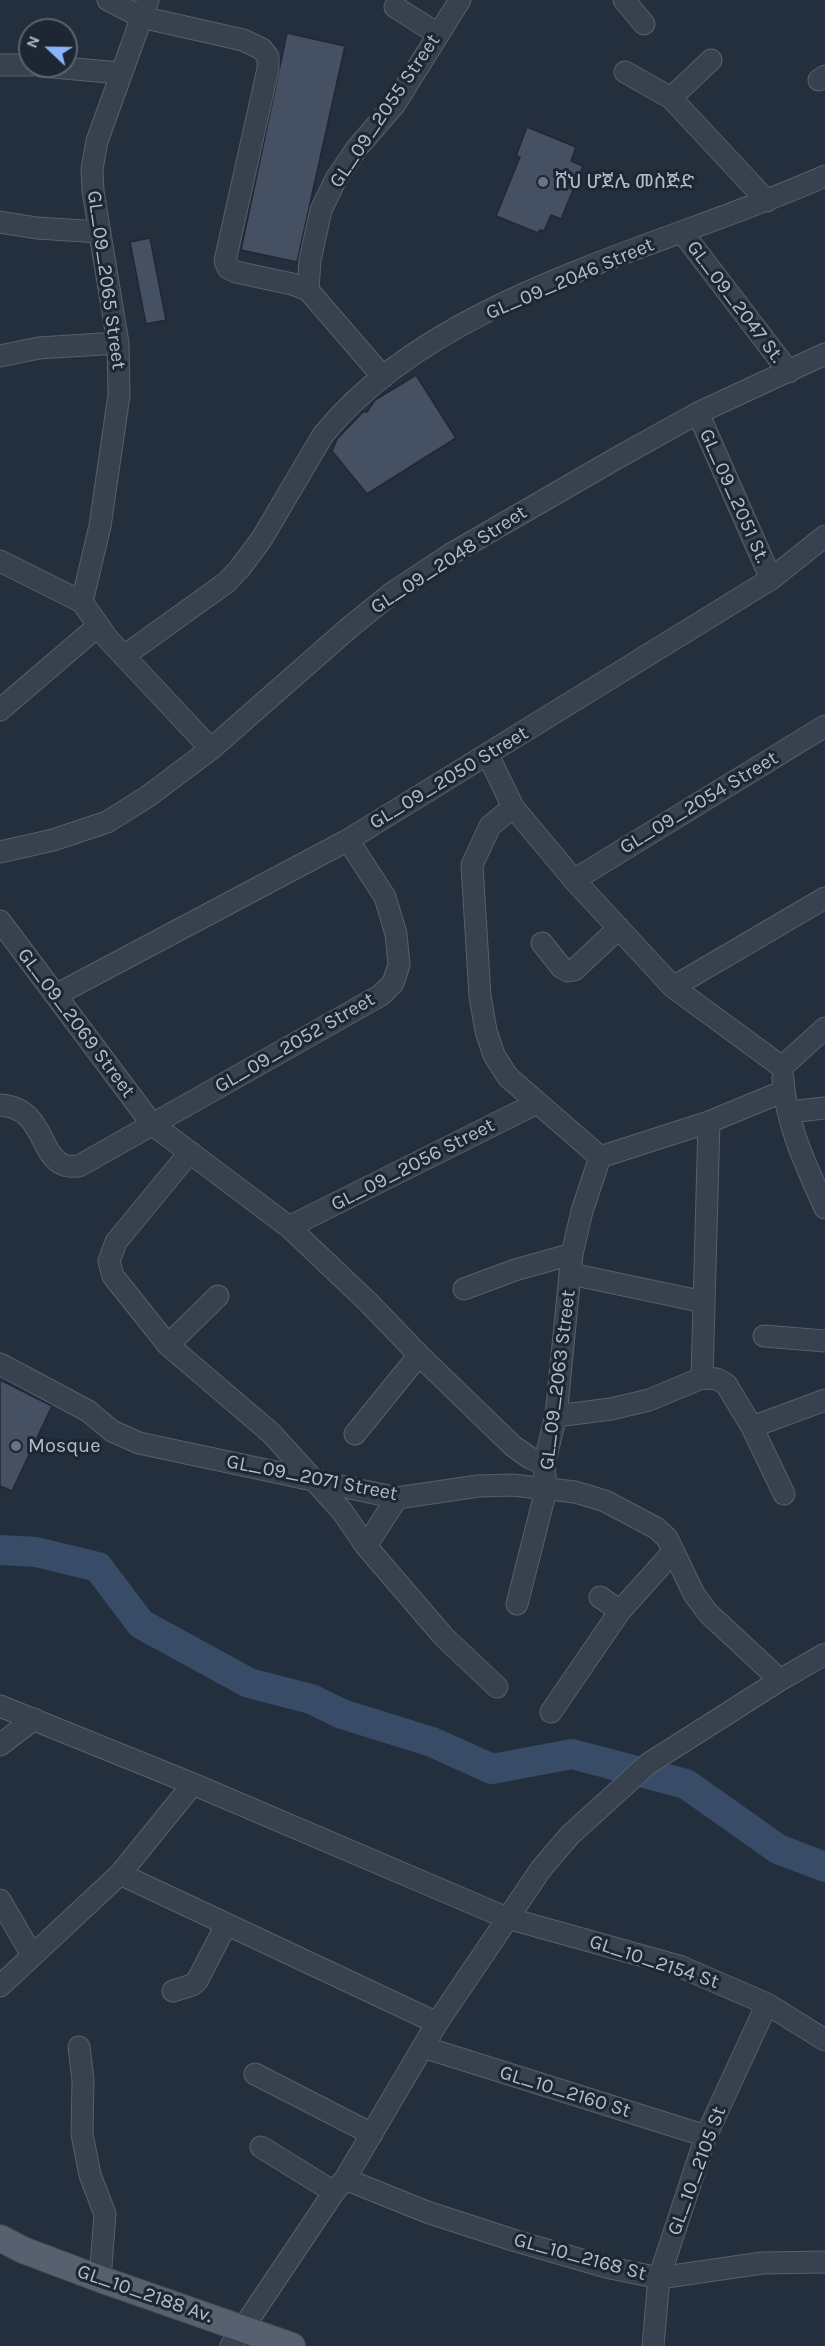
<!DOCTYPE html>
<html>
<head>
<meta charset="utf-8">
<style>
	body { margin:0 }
	#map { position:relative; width:825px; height:2346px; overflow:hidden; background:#242f3e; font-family:Karla,sans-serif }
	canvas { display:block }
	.north { position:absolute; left:18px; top:18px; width:60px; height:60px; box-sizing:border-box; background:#1d2633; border:2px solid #59626f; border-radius:50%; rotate:292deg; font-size:16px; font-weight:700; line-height:24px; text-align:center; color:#b4bcc9 }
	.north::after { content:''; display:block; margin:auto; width:21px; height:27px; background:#8ab4f8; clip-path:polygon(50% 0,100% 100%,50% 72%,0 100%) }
</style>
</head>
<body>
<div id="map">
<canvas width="825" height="2346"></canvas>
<div class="north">N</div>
</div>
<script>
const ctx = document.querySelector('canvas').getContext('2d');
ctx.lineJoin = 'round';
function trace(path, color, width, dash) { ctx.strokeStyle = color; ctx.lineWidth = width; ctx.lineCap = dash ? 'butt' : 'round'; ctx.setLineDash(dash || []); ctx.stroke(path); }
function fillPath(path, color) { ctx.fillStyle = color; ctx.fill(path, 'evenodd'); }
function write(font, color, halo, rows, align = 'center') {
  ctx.font = font + ' Karla,"Noto Sans Ethiopic",sans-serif'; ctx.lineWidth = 6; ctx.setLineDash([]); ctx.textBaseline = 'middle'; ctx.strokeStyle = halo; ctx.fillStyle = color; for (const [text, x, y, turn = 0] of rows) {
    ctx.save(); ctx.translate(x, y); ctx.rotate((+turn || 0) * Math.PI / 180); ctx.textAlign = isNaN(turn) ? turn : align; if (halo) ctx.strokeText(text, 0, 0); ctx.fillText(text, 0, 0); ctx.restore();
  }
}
trace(new Path2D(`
	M0,1550L36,1552L98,1567L141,1624L249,1683L311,1699L342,1714L432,1742L492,1769L572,1754L686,1784L778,1849L825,1867`), '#394c67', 30);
const building = new Path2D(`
	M287,33L345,46L297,262L241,250Z
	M527,127L576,147L571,161L583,166L561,219L551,215L544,231L540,230L538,233L496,216L520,157L516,156Z
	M150,238L166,320L146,324L130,242Z
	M416,375L456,438L367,494L332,451L337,439L363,412H367L375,400Z
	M0,1380L52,1406L12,1491L0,1486Z`);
fillPath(building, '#455162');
trace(building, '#1f2835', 1.5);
const minor = new Path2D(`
	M108,0L141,17L243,40L262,49L268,57V69L225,261L228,268L236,272L292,284L308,290
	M624,0L644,24
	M395,7L438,34
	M711,60L671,98L767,201
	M0,65H30
	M41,66L121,73
	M625,72L671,98
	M819,80L825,76
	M0,222L37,228L100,232
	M682,232L789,372
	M0,356L39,348L118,343
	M383,377L308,290L310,260L321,210L336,179L357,148L395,104L460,0
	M698,413L771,579
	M0,561L82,602L108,639L211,749
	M82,602L100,526L119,395L118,343L93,191L92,169L97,141L148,0
	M124,656L227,582L240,568L261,540L323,435C437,294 665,248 825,176
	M0,710L98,626
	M488,755L513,807L574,880L673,987L782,1067
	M513,807L490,826L472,865L480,996L486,1031L494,1055L508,1077L600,1157
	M0,852L53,840L107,822L147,797L211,749L350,627L392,593L451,554L617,458L698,413L825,354
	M574,880L825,726
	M0,921L152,1124L289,1227L368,1302L419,1355L513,1446L530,1458L544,1464
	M542,943L562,968L568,971L574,970L619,928
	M673,987L825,898
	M56,995L348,840L771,579L825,536
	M782,1067L825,1028
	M783,1078C785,1122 807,1168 825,1208
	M0,1105C45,1108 38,1155 64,1165C68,1167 74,1166 79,1166L381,995L393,983L399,965L396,934L385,897L348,840
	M789,1112L825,1108
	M190,1152L116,1242L109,1261L113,1276L168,1345L271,1433L342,1511L366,1546L444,1637L497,1687
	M600,1157L709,1122L784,1091
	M289,1227L537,1103
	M571,1274L704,1302
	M464,1289L515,1270L572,1254
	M764,1336L825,1341
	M168,1345L218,1296
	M0,1364L88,1411L112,1431L139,1443L397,1498L478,1486L512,1485L575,1492L605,1501L656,1528L667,1538L694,1594L708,1613L780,1680
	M702,1378L709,1122
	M556,1416L611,1409L649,1400L702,1378L717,1379L726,1384L752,1427L784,1494
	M752,1427L825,1400
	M355,1434L419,1355
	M366,1546L397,1498
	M600,1597L620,1611
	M517,1604L546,1490L544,1464L556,1416L572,1254L582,1211L600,1157
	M0,1706L193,1784L507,1918L679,1966L767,2004L825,2040
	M551,1712L620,1611L673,1552
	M0,1745L34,1719
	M120,1874L437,2023
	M0,1900L32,1955
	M0,1986L120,1874L193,1784
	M173,1991L192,1985L197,1981L226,1925
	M79,2047L83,2080L82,2134L90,2175L105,2214L100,2279
	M423,2047L706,2136
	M255,2074L372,2134
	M261,2147L334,2192
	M345,2179L427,2212L516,2241L606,2267L659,2278L762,2263L825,2262
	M231,2346L334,2192L345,2179L437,2023L541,1869L570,1835L648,1764L780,1680L825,1654
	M653,2346L659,2278L706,2136L767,2004`);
const major = new Path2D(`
	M0,2238L23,2250L100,2279L292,2346`);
trace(minor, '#565f6c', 23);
trace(major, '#414a57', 28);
trace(minor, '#38414e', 21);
trace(major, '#56606e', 26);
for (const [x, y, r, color] of [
	[543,182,6,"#6b7280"],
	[16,1446,6,"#6b7280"]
]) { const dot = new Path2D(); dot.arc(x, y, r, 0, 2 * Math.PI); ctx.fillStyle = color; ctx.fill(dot); trace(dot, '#1d2633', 2); }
write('20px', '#b4bcc9', '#1d2633', [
	["GL_09_2055 Street",385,111,-56],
	["GL_09_2046 Street",570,279,-23],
	["GL_09_2065 Street",106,280,82],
	["GL_09_2047 St.",735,302,53],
	["GL_09_2051 St.",734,496,66],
	["GL_09_2048 Street",449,560,-33],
	["GL_09_2050 Street",449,778,-31],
	["GL_09_2054 Street",699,803,-31],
	["GL_09_2069 Street",76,1023,53],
	["GL_09_2052 Street",295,1043,-30],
	["GL_09_2056 Street",413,1165,-27],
	["GL_09_2063 Street",558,1380,-83],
	["GL_09_2071 Street",312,1478,11],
	["GL_10_2154 St",654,1962,18],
	["GL_10_2160 St",565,2092,17],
	["GL_10_2105 St",697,2171,-70],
	["GL_10_2168 St",580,2257,15],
	["GL_10_2188 Av.",145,2294,19]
]);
write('20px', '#b4bcc9', '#1d2633', [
	["ሸህ ሆጀሌ መስጅድ",555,182],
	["Mosque",28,1446]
], 'left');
</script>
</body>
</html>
